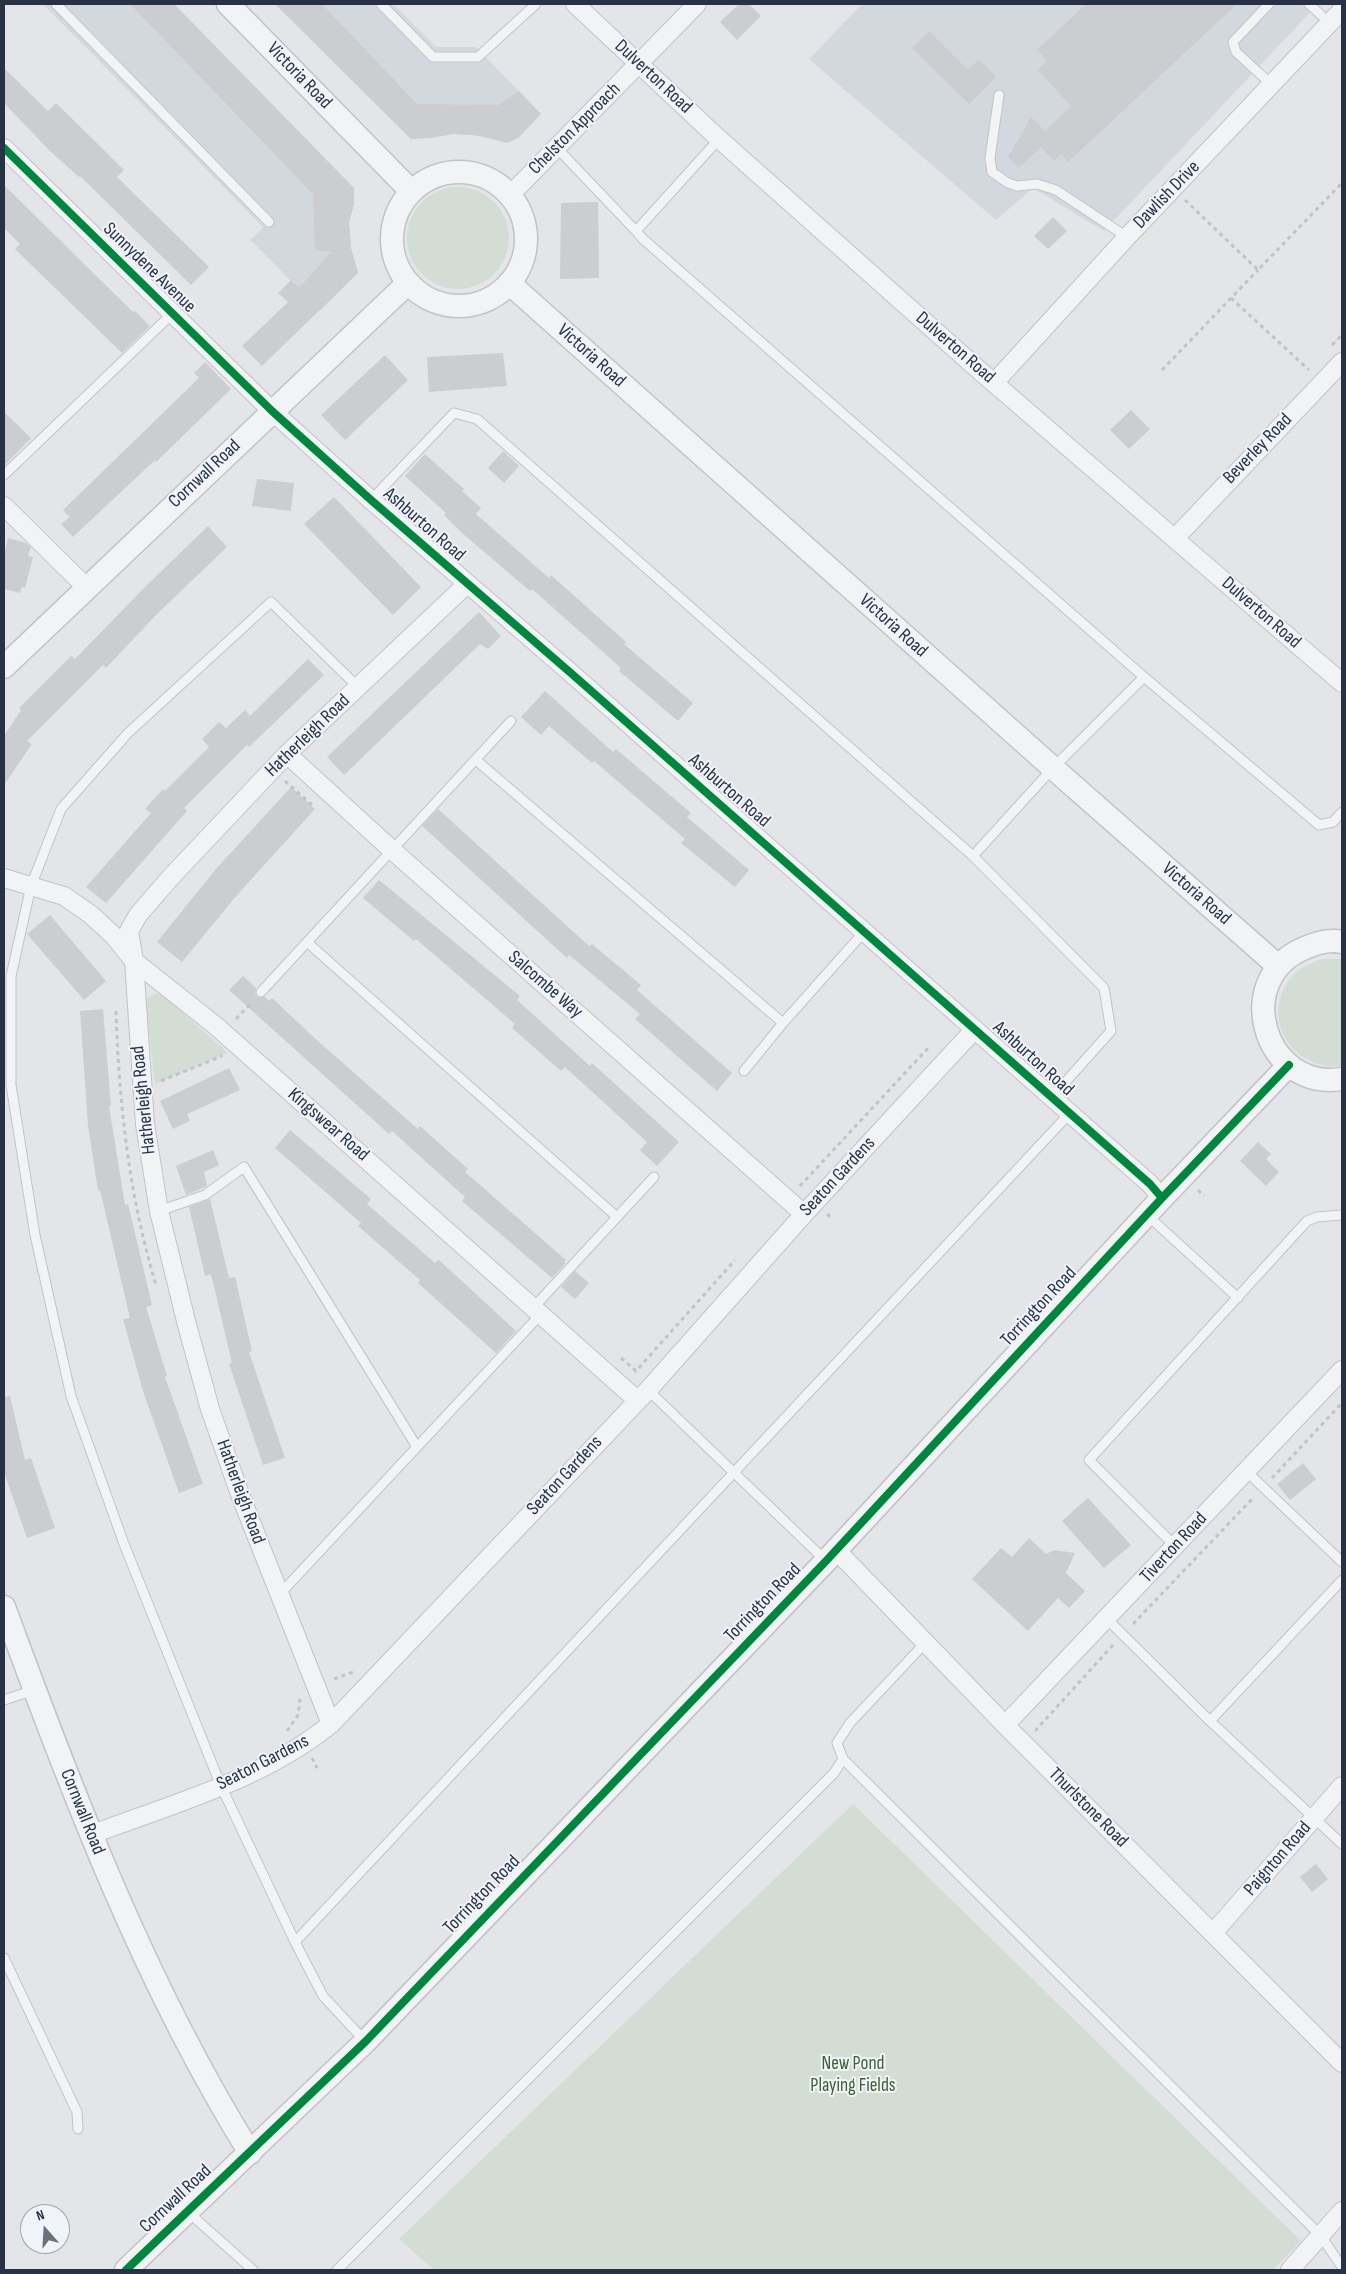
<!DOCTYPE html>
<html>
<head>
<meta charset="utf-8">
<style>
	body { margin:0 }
	#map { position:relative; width:1346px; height:2274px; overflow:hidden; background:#e3e5e8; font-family:"Sofia Sans Condensed",sans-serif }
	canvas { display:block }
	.frame { position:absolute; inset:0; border:5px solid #273244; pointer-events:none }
	.north { position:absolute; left:20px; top:2204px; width:50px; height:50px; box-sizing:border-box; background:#f0f3f8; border:1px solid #a0a6b0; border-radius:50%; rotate:341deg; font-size:14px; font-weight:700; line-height:20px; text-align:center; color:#273244 }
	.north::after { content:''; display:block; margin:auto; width:18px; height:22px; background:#69717d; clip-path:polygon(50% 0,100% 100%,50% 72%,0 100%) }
</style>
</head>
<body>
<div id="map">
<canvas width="1346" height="2274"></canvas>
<div class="frame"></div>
<div class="north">N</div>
</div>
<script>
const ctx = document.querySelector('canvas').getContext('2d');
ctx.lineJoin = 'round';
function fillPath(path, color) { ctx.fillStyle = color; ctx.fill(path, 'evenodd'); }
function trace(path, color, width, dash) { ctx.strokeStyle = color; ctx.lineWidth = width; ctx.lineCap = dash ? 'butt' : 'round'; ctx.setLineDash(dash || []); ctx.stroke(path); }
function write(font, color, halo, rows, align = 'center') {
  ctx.font = font + ' "Sofia Sans Condensed",sans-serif'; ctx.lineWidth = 4; ctx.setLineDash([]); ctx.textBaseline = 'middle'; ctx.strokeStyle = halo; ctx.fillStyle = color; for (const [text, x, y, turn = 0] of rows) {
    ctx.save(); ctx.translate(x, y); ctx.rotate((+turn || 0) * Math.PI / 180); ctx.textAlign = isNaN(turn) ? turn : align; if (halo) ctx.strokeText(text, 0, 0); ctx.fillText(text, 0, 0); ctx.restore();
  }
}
fillPath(new Path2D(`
	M43,4H174L354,188V204L349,222L351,248L356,267L347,284L320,311L251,240L263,227Z
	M275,4H393L436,47H476L541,114L518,138L453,134L431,138L411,139Z
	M862,4H1318L1104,231L1033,188L996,220L809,59Z`), '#d3d8df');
fillPath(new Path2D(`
	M407 238a51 51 0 1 1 102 0a51 51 0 1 1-102 0Z
	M1322,959H1342V1066C1294,1071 1259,1020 1290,979C1298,968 1310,964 1322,959Z
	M158,993L165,997L228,1053L155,1084L146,1006L147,998Z
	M853,1804L1301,2241L1273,2270H434L399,2239Z`), '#d3ddd3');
fillPath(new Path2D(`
	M130,4H174L354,188V204L349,222L351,248L358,273L262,366L242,346L288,302L278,293L291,280L299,288L331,252L315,250L313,194Z
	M275,4H322L417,104L498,105L519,91L541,114L518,138L508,143L474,135L453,134L431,138L411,139Z
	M739,4H749L761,16L737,40L720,22Z
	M1086,4H1237L1068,162L1061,154L1054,161L1041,147L1019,168L1008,157L1031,117L1045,131L1071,106L1038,70L1047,61L1037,50Z
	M929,31L968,70L979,59L996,77L969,104L912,48Z
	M4,68L48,111L56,103L124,170L117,177L209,267L191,285L80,176L79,177L49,150L4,103Z
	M4,185L133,312L135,311L150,326L122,353L15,249L20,244L4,228Z
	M598,202L599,278L560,279L561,203Z
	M1053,217L1067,231L1048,249L1034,236Z
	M503,353L507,386L429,392L427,357Z
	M385,355L408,380L345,440L321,415Z
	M205,362L231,389L156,462L155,460L73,537L61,524L70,517L63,510L199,378L194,373Z
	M1131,410L1150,429L1129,449L1110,430Z
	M4,412L31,438L4,466Z
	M503,451L519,466L504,483L488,468Z
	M425,454L464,489L462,491L481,508L476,514L549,578L551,575L626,642L624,644L693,703L678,721L619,671L621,668L532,589L530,591L462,533L444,515L446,513L405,476Z
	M257,479L294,483L291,511L252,506Z
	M334,497L421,587L393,615L304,524Z
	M208,526L227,547L157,614L106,668L103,665L27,741L32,744L4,785V736L21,710L19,708L71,656L75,659L144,588Z
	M8,538L26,543L31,547L28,556L33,557L25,588L22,587L20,593L4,589V554Z
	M479,612L501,636L488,649L480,644L344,775L327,757Z
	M308,659L324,675L249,747L247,745L184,808L187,811L106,903L86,887L151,813L145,809L163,789L165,791L209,747L202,739L219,722L226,728L245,710L250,716Z
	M545,691L613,752L616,749L691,813L687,817L749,870L735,887L681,843L685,839L594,761L592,763L549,726L541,735L521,717Z
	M291,787L315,809L237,895L182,962L157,942L216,869Z
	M438,809L589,946L592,944L641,985L637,990L732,1073L717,1091L635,1019L640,1014L569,955L567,958L422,826Z
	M379,880L520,996L517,1000L590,1066L592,1063L679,1142L657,1166L640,1150L647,1142L565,1067L561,1071L512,1028L515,1024L416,939L414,941L363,898Z
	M50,915L106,981L84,1000L27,934Z
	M243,976L256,988L255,993L257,997H265L269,1001L272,998L320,1043L418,1129L420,1126L468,1169L465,1172L566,1260L564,1262L566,1263L552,1278L462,1201L465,1197L392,1131L389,1134L229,990Z
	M103,1009L111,1106H109L125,1205L128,1204L152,1305L146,1307L167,1376L165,1377L203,1484L179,1493L143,1391L123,1319L130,1318L100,1190L98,1191L88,1125L80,1011Z
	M229,1068L240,1090L187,1114L190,1121L173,1129L160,1101Z
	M290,1130L371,1199L367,1204L435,1263L439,1260L516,1331L496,1353L418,1283L420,1280L358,1226L361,1223L275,1148Z
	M1258,1142L1271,1154L1266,1159L1279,1172L1266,1186L1240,1161Z
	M213,1150L219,1165L204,1172L207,1186L186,1195L176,1166Z
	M210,1199L229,1278L235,1277L252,1351L249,1352L285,1458L263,1465L229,1364L232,1363L211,1274L205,1276L189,1207Z
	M575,1271L589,1283L575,1299L561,1287Z
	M10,1396L25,1460L31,1458L55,1528L27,1538L4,1472V1397Z
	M1303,1463L1316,1479L1290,1500L1277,1484Z
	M1088,1498L1131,1545L1104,1568L1062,1521Z
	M1029,1538L1046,1554L1054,1550L1075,1553L1066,1573L1085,1591L1069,1608L1058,1598L1028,1631L972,1579L1001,1548L1012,1557Z
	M1316,1864L1328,1879L1312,1892L1300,1877Z`), '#cbcdd1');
const service = new Path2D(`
	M56,4L269,222
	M381,4L433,57H478L536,4
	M1269,4L1233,42L1236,52L1272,85
	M1309,4L1321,15
	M999,95L990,158L992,172L1008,183L1017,186L1037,184L1056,190L1127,237
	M719,139L636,231L643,239L1144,677L1319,825L1333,822L1342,812
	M556,147L636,231
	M4,475L173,313
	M371,500L454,413L477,419L973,856L1104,988L1111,1031L1052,1097
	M358,687L271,602L128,733L61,809L31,886L11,976V1085L35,1235L71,1396L124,1544L221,1786L295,1942L323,1996L365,2041
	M476,760L783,1023
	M973,856L1053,768L1144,677
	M308,943L617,1217
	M261,992L511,721
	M744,1071L783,1023L864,932
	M159,1211L205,1195L244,1167L417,1447
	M1147,1215L1238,1298
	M533,1308L654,1177
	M648,1390L826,1561
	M1246,1471L1342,1562
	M1175,1546L1089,1460L1307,1221L1317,1217L1342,1215
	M279,1595L541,1314
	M1107,1619L1210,1721L1342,1844
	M4,1700L34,1690
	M1210,1721L1342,1580
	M843,1759L1321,2236L1342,2267
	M295,1942L1070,1113
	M4,1958L77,2112L78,2129
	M188,2212L253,2270
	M337,2270L834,1773L843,1759L837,1743L850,1723L926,1642`);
const minor = new Path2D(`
	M575,4L719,139L980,371L1342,683
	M4,148L272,411L371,500L572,674L1150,1184L1162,1198
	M510,195L697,4
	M994,383L1127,237L1342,10
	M4,506L86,587
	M1175,538L1342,362
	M287,754L392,850L804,1214
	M4,878L64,896L90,914L113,935L134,961L216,1026L637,1400
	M836,1550L1005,1725L1342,2063
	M331,1724L241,1497L210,1409L187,1325L159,1211L145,1124L134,961L129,931L138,915L170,878L287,754L467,584
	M1005,1725L1342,1370
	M90,1835C172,1804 262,1780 331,1724L648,1390L804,1214L975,1029
	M1213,1933L1342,1786
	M1290,2270L1342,2211`);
const tertiary = new Path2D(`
	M228,4L411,191
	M392 239a67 67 0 1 1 134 0a67 67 0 1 1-134 0Z
	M509,283L1053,768L1278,966
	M4,667L408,283
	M1342,942C1330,939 1316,943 1305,948C1231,978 1263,1091 1342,1079
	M4,1607C73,1794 144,1983 250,2153
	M126,2270L366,2041L826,1561L1162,1198L1289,1065`);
trace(service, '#c1c3c6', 11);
trace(minor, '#c1c3c6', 20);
trace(tertiary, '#c1c3c6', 25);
trace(new Path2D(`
	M1185,200L1258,270L1342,183
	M1231,298L1309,370
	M1332,345L1342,335
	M1162,370L1258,270
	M285,781L312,805
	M116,1011C119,1104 129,1196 156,1285
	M236,1019L252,1002
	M161,1081L222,1056
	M800,1186L930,1046
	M1198,1190L1204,1196
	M827,1214L833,1219
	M621,1358L636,1371L735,1260
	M1272,1478L1342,1403
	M1133,1624L1254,1497
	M334,1679L353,1672
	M287,1731L298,1715L300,1699
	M1035,1731L1113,1645
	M312,1758L317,1768`), '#c1c3c8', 3, [4, 4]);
trace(service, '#f2f3f5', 9);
trace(minor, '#f2f3f5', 18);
trace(tertiary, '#f2f3f5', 22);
trace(new Path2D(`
	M4,148L272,411L371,500L572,674L1150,1184L1162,1198
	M126,2270L366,2041L826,1561L1162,1198L1289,1065`), '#00873e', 8);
write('19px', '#273244', '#f0f3f8', [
	["Victoria Road",299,76,46],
	["Dulverton Road",653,77,43],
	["Chelston Approach",575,129,-45],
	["Dawlish Drive",1167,195,-46],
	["Sunnydene Avenue",149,268,44],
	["Dulverton Road",955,348,41],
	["Victoria Road",591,356,42],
	["Beverley Road",1258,449,-46],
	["Cornwall Road",205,474,-43],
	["Ashburton Road",424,525,41],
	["Dulverton Road",1261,613,41],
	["Victoria Road",893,626,42],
	["Hatherleigh Road",308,736,-44],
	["Ashburton Road",729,791,41],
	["Victoria Road",1196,894,41],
	["Salcombe Way",545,985,41],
	["Ashburton Road",1033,1059,42],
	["Hatherleigh Road",144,1100,-96],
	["Kingswear Road",328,1125,41],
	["Seaton Gardens",838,1177,-47],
	["Torrington Road",1039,1307,-47],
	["Seaton Gardens",565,1476,-47],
	["Hatherleigh Road",240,1492,70],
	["Tiverton Road",1174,1548,-47],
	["Torrington Road",763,1603,-46],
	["Seaton Gardens",263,1763,-27],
	["Thurlstone Road",1088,1808,45],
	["Cornwall Road",82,1812,68],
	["Paignton Road",1278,1859,-49],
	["Torrington Road",482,1895,-46],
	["Cornwall Road",176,2199,-43]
]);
write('19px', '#3c6133', '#f0f3f8', [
	["New Pond",853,2064],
	["Playing Fields",853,2086]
]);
</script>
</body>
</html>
